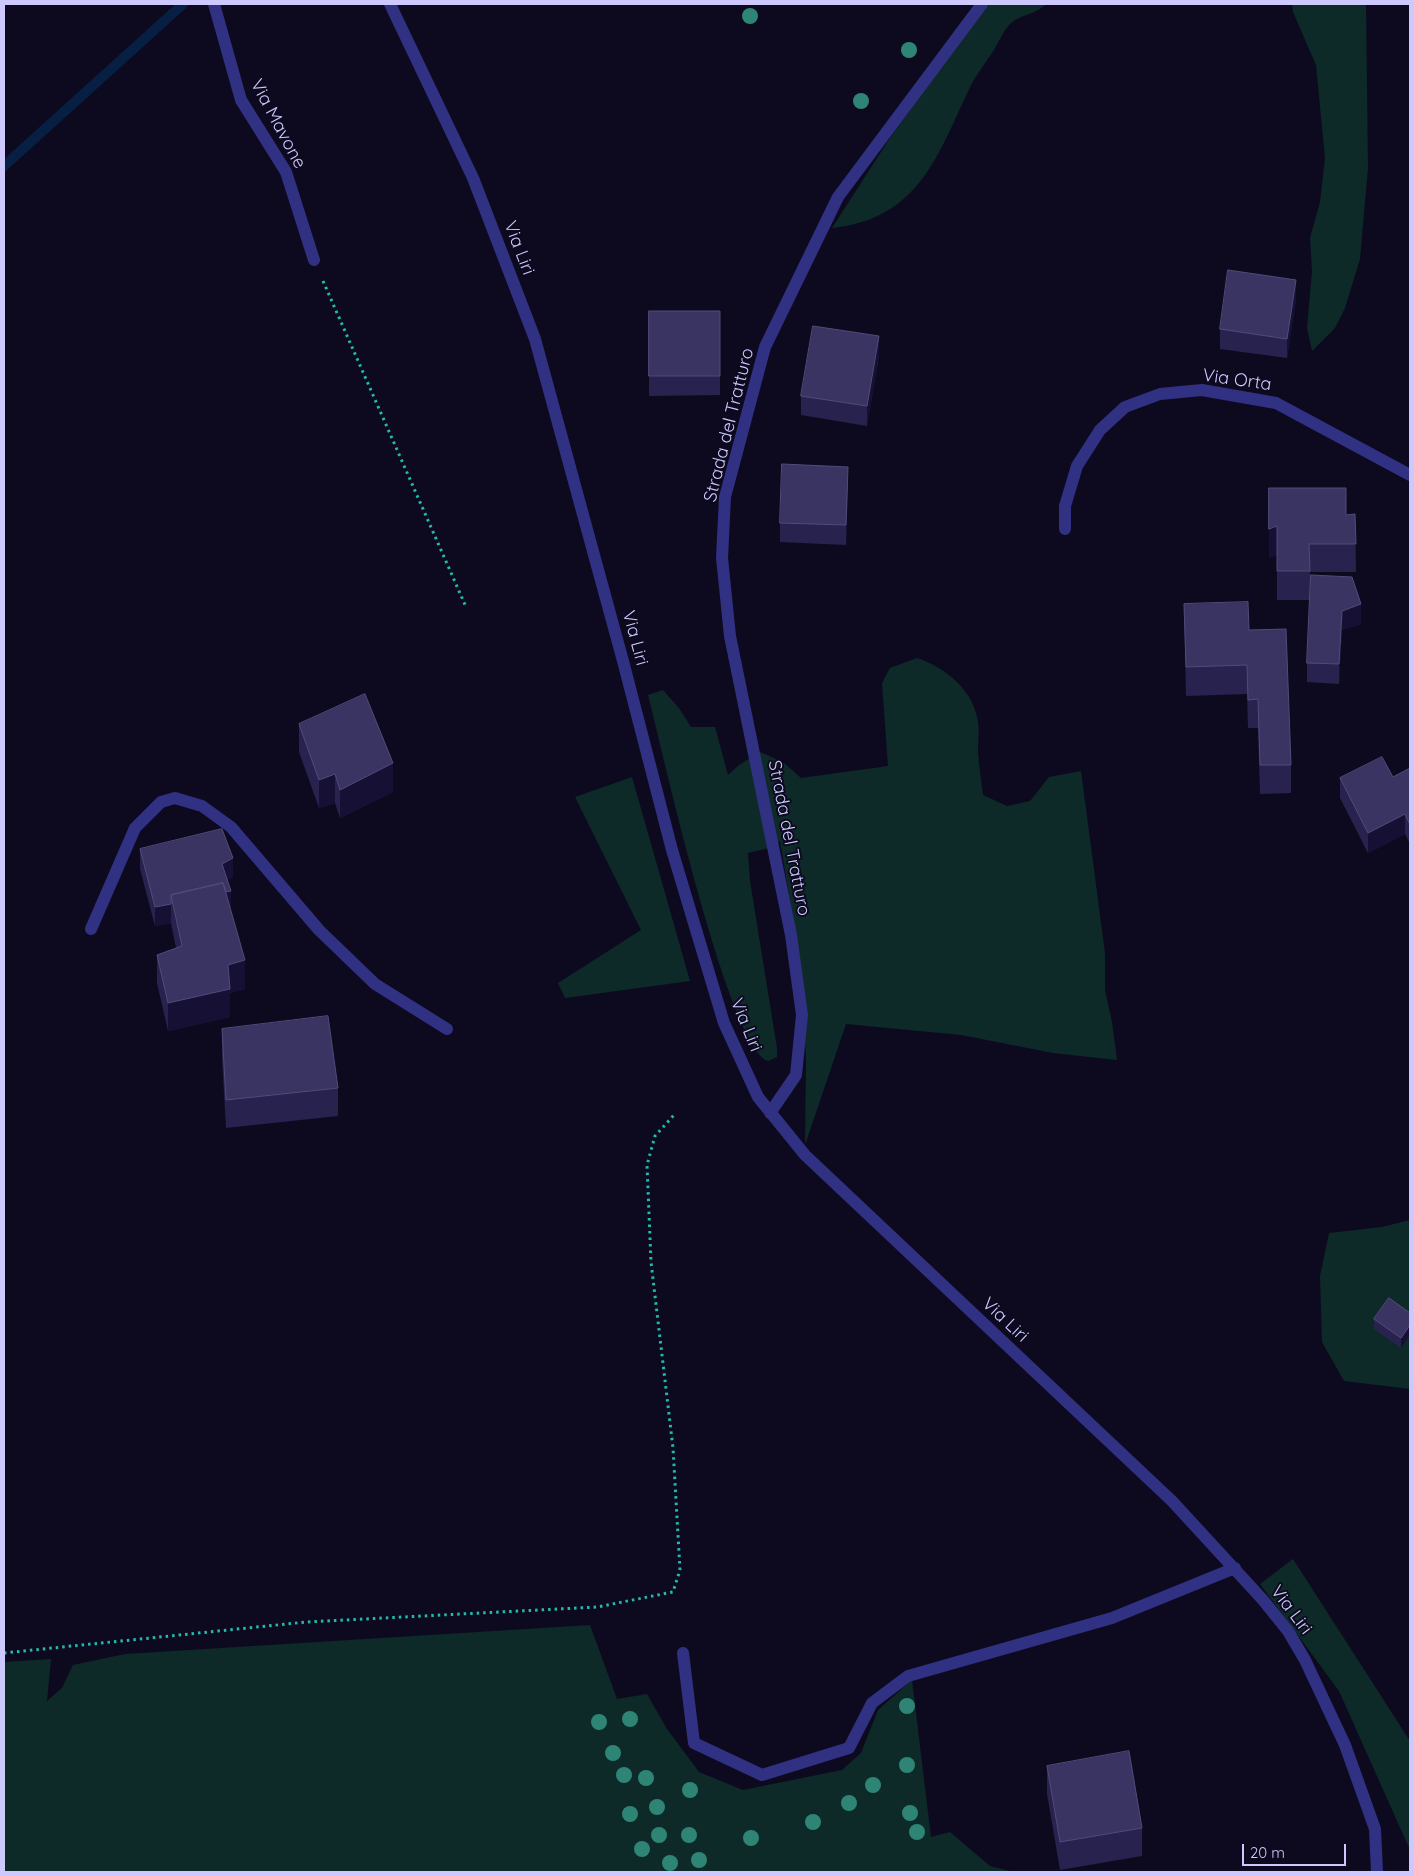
<!DOCTYPE html>
<html>
<head>
<meta charset="utf-8">
<style>
	body { margin:0 }
	#map { position:relative; width:1414px; height:1876px; overflow:hidden; background:#0d0a1f; font-family:Quicksand,sans-serif }
	canvas { display:block }
	.frame { position:absolute; inset:0; border:5px solid #cdc9ff; pointer-events:none }
	.scale { position:absolute; left:1242px; top:1844px; width:104px; height:22px; box-sizing:border-box; border:2px solid #cdc9ff; border-top:0; padding-left:6px; font-size:15px; line-height:18px; white-space:nowrap; color:#cdc9ff; -webkit-text-stroke:4px #0d0a1f; paint-order:stroke }
</style>
</head>
<body>
<div id="map">
<canvas width="1414" height="1876"></canvas>
<div class="frame"></div>
<div class="scale">20 m</div>
</div>
<script>
const ctx = document.querySelector('canvas').getContext('2d');
ctx.lineJoin = 'round';
function fillPath(path, color) { ctx.fillStyle = color; ctx.fill(path, 'evenodd'); }
function trace(path, color, width, dash) { ctx.strokeStyle = color; ctx.lineWidth = width; ctx.lineCap = dash ? 'butt' : 'round'; ctx.setLineDash(dash || []); ctx.stroke(path); }
function write(font, color, halo, rows, align = 'center') {
  ctx.font = font + ' Quicksand,sans-serif'; ctx.lineWidth = 4; ctx.setLineDash([]); ctx.textBaseline = 'middle'; ctx.strokeStyle = halo; ctx.fillStyle = color; for (const [text, x, y, turn = 0] of rows) {
    ctx.save(); ctx.translate(x, y); ctx.rotate((+turn || 0) * Math.PI / 180); ctx.textAlign = isNaN(turn) ? turn : align; if (halo) ctx.strokeText(text, 0, 0); ctx.fillText(text, 0, 0); ctx.restore();
  }
}
fillPath(new Path2D(`
	M987,4H1046C1036,15 1020,14 1010,24C1003,31 998,44 992,53C985,63 977,74 971,85C938,154 920,219 832,228L890,138Z
	M1292,4H1366L1368,168L1360,259L1345,308L1335,328L1312,351L1307,328L1312,271L1310,238L1320,202L1325,158L1316,65L1293,12Z
	M917,658C944,667 971,688 977,717C980,728 978,741 978,752C979,766 981,781 983,795L1007,806L1030,801L1049,777L1081,771L1105,953V990L1112,1022L1117,1060L1053,1053L961,1035L846,1024L805,1145L806,1059L800,959L780,841L769,848L748,853L750,881L777,1048V1057L768,1061C728,1047 662,749 648,695L663,690L679,708L691,727H715L728,775L739,765L760,752L783,762L801,778L888,766L882,683L890,668Z
	M632,777L690,981L565,998L558,983L641,930L575,797Z
	M1410,1220V1389L1344,1381L1322,1342L1320,1276L1329,1233L1382,1227Z
	M1293,1559L1410,1741V1850L1339,1691L1260,1584Z
	M590,1625L617,1699L647,1694L667,1729L699,1772L743,1790L842,1770L861,1753L878,1710L912,1680L931,1837L950,1832L990,1866L1013,1872H4V1662L51,1659L47,1701L62,1688L73,1665L125,1654Z`), '#0d2a28');
trace(new Path2D(`
	M4,166L183,4`), '#061f42', 10);
trace(new Path2D(`
	M323,281L466,607
	M4,1653L306,1622L597,1607L673,1592L680,1570L673,1448L651,1262L647,1165L655,1136L674,1115`), '#22baab', 3, [2.5, 4]);
trace(new Path2D(`
	M91,929L135,828L161,802L175,798L202,806L231,827L319,930L375,984L447,1029
	M683,1653L694,1743L762,1775L849,1748L872,1703L908,1676L1112,1618L1235,1568`), '#313183', 12);
trace(new Path2D(`
	M214,4L241,100L286,172L314,260
	M390,4L473,178L535,339L623,661L672,850L724,1023L758,1097L805,1155L1172,1501L1263,1600L1288,1631L1305,1660L1345,1745L1375,1829L1377,1872
	M1065,529V506L1077,466L1100,430L1125,407L1160,394L1202,390L1276,403L1410,475
	M770,1113L796,1075L802,1015L791,935L730,636L722,558L725,497L765,347L838,197L982,4`), '#313183', 12);
ctx.fillStyle = '#2f8575';
for (const [x, y] of [
	[750,16],
	[909,50],
	[861,101],
	[907,1706],
	[630,1719],
	[599,1722],
	[613,1753],
	[907,1765],
	[624,1775],
	[646,1778],
	[873,1785],
	[690,1790],
	[849,1803],
	[657,1807],
	[910,1813],
	[630,1814],
	[813,1822],
	[917,1832],
	[659,1835],
	[689,1835],
	[751,1838],
	[642,1849],
	[699,1860],
	[670,1863]
]) { ctx.beginPath(); ctx.arc(x, y, 8, 0, 2 * Math.PI); ctx.fill(); }
fillPath(new Path2D(`
	M1296,299L1287,358L1220,349V329Z
	M649,311H720V395L649,396Z
	M879,356L867,426L801,415V396Z
	M848,486L846,545L780,542V523Z
	M1355,514L1356,572H1310V600H1277V555L1269,558L1346,515Z
	M1311,575L1361,624L1342,630L1339,684L1307,682V663Z
	M1184,604L1249,630L1291,765V793L1260,794L1258,728H1248L1247,694L1186,696Z
	M299,724L393,792L340,818L335,803L319,808L299,752Z
	M1410,768V844L1405,834L1368,853L1340,798V778L1393,777Z
	M140,849L233,877L227,880L231,910L245,989L230,993V1017L168,1031L157,983V955L176,948L171,923L155,926L140,869Z
	M222,1029L338,1088V1116L226,1128L222,1058Z
	M1410,1313L1401,1348L1374,1329V1319Z
	M1047,1766L1142,1828V1856L1060,1870L1047,1794Z`), '#28224f');
fillPath(new Path2D(`
	M1296,280V299L1287,358V339Z
	M879,336V356L867,426V406Z
	M848,467V486L846,545V525Z
	M1277,526V555L1269,558V529Z
	M1361,604V624L1342,630L1339,684V664L1342,611Z
	M393,763V792L340,818V790Z
	M335,774V803L319,808V780Z
	M1405,814V834L1368,853V833Z
	M233,858V877L222,883V864Z
	M231,891V910L173,903Z
	M171,904V923L155,926V907Z
	M245,960V989L230,993V1017L168,1031V1003L228,965Z
	M1410,1325V1335L1401,1348V1338Z`), '#161134');
const building = new Path2D(`
	M1228,270L1296,280L1287,339L1220,329Z
	M649,311H720V376H649Z
	M813,326L879,336L867,406L801,396Z
	M782,464L848,467L846,525L780,523Z
	M1269,488H1346V515L1355,514L1356,544H1309L1310,571H1277V526L1269,529Z
	M1311,575L1352,577L1361,604L1342,611L1339,664L1307,663Z
	M1248,602L1249,630L1286,629L1291,765H1260L1258,699L1248,700L1247,665L1186,667L1184,604Z
	M365,694L393,763L340,790L335,774L319,780L299,724Z
	M1382,757L1393,777L1410,768V825L1405,814L1368,833L1340,778Z
	M222,829L233,858L222,864L231,891L226,892L223,883L171,895V904L155,907L140,849Z
	M223,883L245,960L228,965L230,989L168,1003L157,955L182,946L171,895Z
	M328,1016L338,1088L226,1100L222,1029Z
	M1389,1298L1410,1313V1325L1401,1338L1374,1319Z
	M1129,1751L1142,1828L1060,1842L1047,1766Z`);
fillPath(building, '#3a3462');
trace(building, '#514b7b', 1);
write('18px', '#cdc9ff', '#0d0a1f', [
	["Via Mavone",278,124,62],
	["Via Liri",519,248,69],
	["Via Orta",1237,380,8],
	["Strada del Tratturo",729,425,-76],
	["Via Liri",635,638,75],
	["Strada del Tratturo",789,838,79],
	["Via Liri",746,1025,68],
	["Via Liri",1005,1320,43],
	["Via Liri",1291,1610,53]
]);
</script>
</body>
</html>
